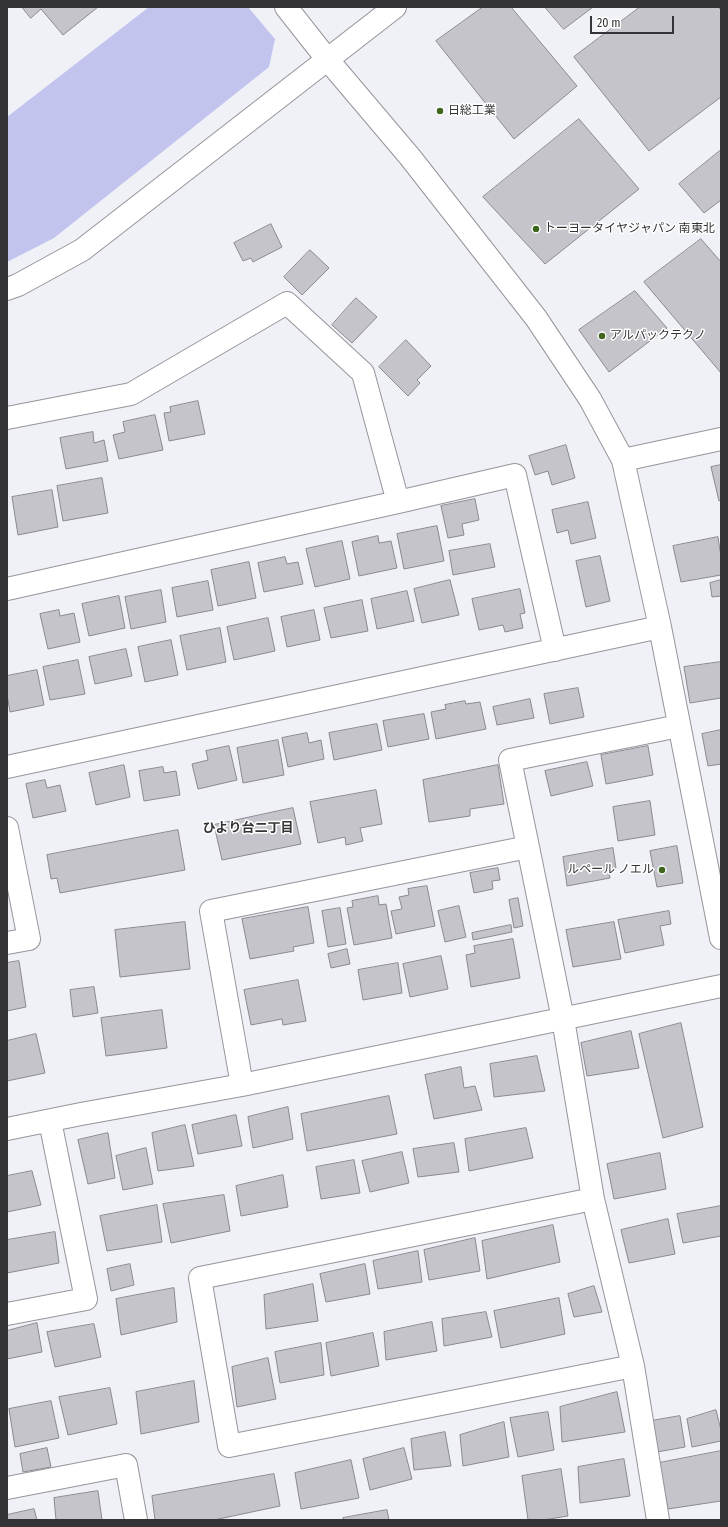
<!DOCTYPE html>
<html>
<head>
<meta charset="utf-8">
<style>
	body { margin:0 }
	#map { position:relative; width:728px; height:1527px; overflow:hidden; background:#f0f1f7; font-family:"Fira Sans Condensed",sans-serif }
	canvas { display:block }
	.frame { position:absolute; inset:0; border:8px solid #343437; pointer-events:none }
	.scale { position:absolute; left:590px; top:16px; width:84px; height:18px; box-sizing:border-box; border:2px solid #343437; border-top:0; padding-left:5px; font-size:12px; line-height:14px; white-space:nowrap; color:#343437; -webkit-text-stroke:3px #fefffe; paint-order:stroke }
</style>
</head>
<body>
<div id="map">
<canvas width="728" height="1527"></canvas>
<div class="frame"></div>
<div class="scale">20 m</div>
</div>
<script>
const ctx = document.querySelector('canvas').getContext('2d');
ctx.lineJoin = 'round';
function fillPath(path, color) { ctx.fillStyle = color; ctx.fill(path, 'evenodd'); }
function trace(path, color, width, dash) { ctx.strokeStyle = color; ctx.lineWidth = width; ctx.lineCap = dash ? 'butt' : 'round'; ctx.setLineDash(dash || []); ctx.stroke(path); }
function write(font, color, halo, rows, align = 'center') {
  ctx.font = font + ' "Fira Sans Condensed","Noto Sans JP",sans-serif'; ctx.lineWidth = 3; ctx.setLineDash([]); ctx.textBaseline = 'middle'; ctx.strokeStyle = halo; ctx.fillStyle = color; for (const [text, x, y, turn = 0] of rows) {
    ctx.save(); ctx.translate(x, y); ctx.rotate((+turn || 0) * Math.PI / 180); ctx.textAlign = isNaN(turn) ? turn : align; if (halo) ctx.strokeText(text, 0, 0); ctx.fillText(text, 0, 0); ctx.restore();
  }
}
fillPath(new Path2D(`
	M149,7H248L275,39L269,67L54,238L7,262V117Z`), '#c2c4ee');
const building = new Path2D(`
	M22,7H98L63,35L41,9L31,18Z
	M483,7H511L577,86L514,139L436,41Z
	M545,7H593L564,29Z
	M640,7H718L721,10V97L649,151L574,57Z
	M579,119L639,189L545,264L483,197Z
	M721,150V200L704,213L679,184Z
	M271,224L282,247L253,262L251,258L243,261L234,243Z
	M701,239L721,262V373L644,282Z
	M310,250L329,268L302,295L284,277Z
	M635,291L667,328L609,372L579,330Z
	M356,298L377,317L352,343L332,325Z
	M406,340L431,366L417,380L420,383L408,396L379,367Z
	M198,401L205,434L169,441L164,413L171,412L170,407Z
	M155,415L163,450L119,459L113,435L125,432L123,422Z
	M93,432L94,443L104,440L108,461L66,469L60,438Z
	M566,445L575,478L552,485L548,471L535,475L529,456Z
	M721,465V500L719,501L711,467Z
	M102,478L108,513L63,521L57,486Z
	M52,490L58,527L18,535L12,497Z
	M475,499L479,520L462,524L464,535L448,538L441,506Z
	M588,502L596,538L571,544L568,530L557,533L552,510Z
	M437,526L444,561L404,569L397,534Z
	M378,536L379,543L391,541L397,568L359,576L352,542Z
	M718,537L721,557V575L681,582L673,546Z
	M342,541L350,579L315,587L306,549Z
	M490,544L495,567L453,575L449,551Z
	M600,556L610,601L586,607L576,561Z
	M285,557L287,564L298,562L303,584L264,592L258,563Z
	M249,562L256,598L218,606L211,570Z
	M450,580L459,615L422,623L414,589Z
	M721,580V596L712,597L710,583Z
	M208,581L213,610L177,617L172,588Z
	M520,589L525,613L520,614L523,628L505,632L503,625L479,630L472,599Z
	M161,590L166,622L131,629L125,597Z
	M407,591L414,621L377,629L371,599Z
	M119,596L125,628L89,636L82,604Z
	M362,600L368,631L331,638L324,608Z
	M59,610L60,616L74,613L80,642L48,649L40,614Z
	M314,610L320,640L287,647L281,617Z
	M268,618L275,651L234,660L227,627Z
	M220,628L226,662L187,670L180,636Z
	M171,640L178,675L145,682L138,647Z
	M126,649L132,676L95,684L89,657Z
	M78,660L85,694L50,700L43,667Z
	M721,662V698L690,703L684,667Z
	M37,670L44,705L10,712L7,695V676Z
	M578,688L584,717L550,724L544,694Z
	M530,699L534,718L497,725L493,707Z
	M465,701L466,704L480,702L486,729L436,739L431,712L446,709L445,705Z
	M424,714L429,739L388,747L383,721Z
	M377,724L382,750L334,760L329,733Z
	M721,730V764L708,766L702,734Z
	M307,733L309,743L321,740L324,759L288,767L282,738Z
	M278,740L284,775L243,783L237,748Z
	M229,746L237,780L198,789L192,764L208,760L206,751Z
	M648,746L653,775L606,784L601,755Z
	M587,762L593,786L551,796L545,771Z
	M124,765L130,797L96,805L89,773Z
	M498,765L504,804L470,809V816L429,822L423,780Z
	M163,767L164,773L176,771L180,795L144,801L139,771Z
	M45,780L47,788L60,785L66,811L33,818L26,784Z
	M376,790L382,824L360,828L363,841L346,845L345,837L318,843L310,802Z
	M650,801L655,835L618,841L613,807Z
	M293,808L301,844L222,860L214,825Z
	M178,830L185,870L60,893L57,878L51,879L47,855Z
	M677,846L683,883L657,887L650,851Z
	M613,848L616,868L608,869L610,878L567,886L563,857Z
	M498,868L500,880L492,881L493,889L474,893L470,873Z
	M427,886L435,926L396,934L391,911L402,909L399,897L409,895L408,889Z
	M378,896L379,905L386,904L392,938L354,945L347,908L353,907L352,901Z
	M518,898L523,926L514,928L509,900Z
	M459,906L466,937L445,942L438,911Z
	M308,907L314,943L293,947L294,951L250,959L242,919Z
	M340,908L346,944L328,947L322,911Z
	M669,911L671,924L660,926L664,945L625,953L618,920Z
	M185,922L190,969L120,977L115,930Z
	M614,922L621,959L573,967L566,930Z
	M511,925L512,932L473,940L472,933Z
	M513,939L520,978L471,987L466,955L475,953L474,946Z
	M347,949L350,964L331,968L328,954Z
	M441,956L448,989L410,997L403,964Z
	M19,961L26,1007L7,1011V963Z
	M398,963L402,993L363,1000L358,970Z
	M298,980L306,1021L283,1025L282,1019L251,1025L244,990Z
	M94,987L98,1013L73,1017L70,990Z
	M162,1010L167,1048L106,1056L101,1018Z
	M681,1023L703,1127L663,1138L639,1034Z
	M631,1031L639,1068L587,1076L581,1043Z
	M36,1034L45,1073L7,1081V1041Z
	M537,1056L545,1091L494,1097L490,1064Z
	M461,1067L464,1088L475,1086L482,1110L434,1119L425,1075Z
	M389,1096L397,1134L307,1151L301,1114Z
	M288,1107L293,1139L253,1148L248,1117Z
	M236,1115L242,1146L198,1154L192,1125Z
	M185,1125L194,1166L158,1171L152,1133Z
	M526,1128L533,1158L469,1171L465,1139Z
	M108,1133L115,1178L88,1184L78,1140Z
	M454,1143L459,1172L418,1177L413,1149Z
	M146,1148L153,1184L123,1190L116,1156Z
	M402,1152L409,1183L370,1192L362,1161Z
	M660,1153L666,1189L614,1199L607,1164Z
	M354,1160L360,1193L321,1199L316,1167Z
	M32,1171L41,1205L7,1212V1176Z
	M283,1175L288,1207L241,1216L236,1186Z
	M224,1195L230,1231L171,1243L163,1204Z
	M157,1205L162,1242L107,1251L100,1216Z
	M721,1206V1236L683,1243L677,1214Z
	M668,1219L675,1254L629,1263L621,1230Z
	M553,1225L560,1262L487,1279L482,1241Z
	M55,1232L59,1263L7,1273V1240Z
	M475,1238L480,1271L429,1280L424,1250Z
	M418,1251L422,1282L378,1289L373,1261Z
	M130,1264L134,1285L111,1291L107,1269Z
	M365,1264L370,1294L326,1302L320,1274Z
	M313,1284L318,1321L266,1329L264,1295Z
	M594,1286L602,1312L574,1317L568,1294Z
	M174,1288L177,1322L121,1335L116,1299Z
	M559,1298L565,1334L501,1348L494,1311Z
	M486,1312L492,1337L444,1346L442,1319Z
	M432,1322L437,1351L386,1360L384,1332Z
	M37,1323L42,1352L7,1359V1331Z
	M94,1324L101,1357L55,1367L47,1332Z
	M373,1333L379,1366L331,1376L326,1343Z
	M321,1343L324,1375L280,1383L275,1352Z
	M268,1358L276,1399L237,1407L232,1367Z
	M194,1381L199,1422L141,1434L136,1392Z
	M110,1388L117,1424L68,1435L59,1397Z
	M617,1392L625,1432L562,1442L560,1407Z
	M51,1401L59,1438L15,1447L9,1409Z
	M716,1410L721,1430V1441L692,1447L687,1419Z
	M548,1412L554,1450L518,1457L510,1418Z
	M680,1416L685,1447L657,1452L651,1421Z
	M504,1422L509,1457L463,1466L460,1435Z
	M445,1432L451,1466L414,1470L411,1439Z
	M47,1448L51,1467L23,1472L20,1454Z
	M404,1448L412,1479L370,1490L363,1459Z
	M721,1451V1501L668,1509L659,1463Z
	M624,1459L630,1496L580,1503L578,1467Z
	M351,1460L359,1498L301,1509L295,1473Z
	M561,1469L568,1516L543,1520H528L522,1476Z
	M274,1474L280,1506L214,1520H155L152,1496Z
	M98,1491L102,1520H56L54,1498Z
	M34,1509L37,1520H7V1515Z
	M387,1510L389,1520H344L343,1518Z`);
fillPath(building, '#c4c4ca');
trace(building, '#898a8f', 1);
const minor = new Path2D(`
	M286,7L327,59L410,157L536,318L590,399L623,460L660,627L721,938
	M7,289L18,285L82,250L395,7
	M7,418L131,394L287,303L363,373L398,502L7,589
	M623,460L721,439
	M398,502L515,475L555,650
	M7,767L660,627
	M7,828L29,939L7,943
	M528,847L510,760L679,726
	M242,1085L211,911L528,847L563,1019L593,1199L633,1366L658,1520
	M7,1129L81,1114L242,1085L721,986
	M593,1199L200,1278L229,1446L633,1366
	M7,1314L86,1299L50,1121
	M7,1488L126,1465L136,1520`);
trace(minor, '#95959b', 24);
trace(minor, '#fff', 22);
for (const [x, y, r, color] of [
	[440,111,4,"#3f651f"],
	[536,229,4,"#3f651f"],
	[602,336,4,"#3f651f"],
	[662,870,4,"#3f651f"]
]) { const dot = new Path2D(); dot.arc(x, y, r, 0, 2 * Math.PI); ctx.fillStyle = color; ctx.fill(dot); trace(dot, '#fefffe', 1.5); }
write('12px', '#343437', '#fefffe', [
	["日総工業",448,111],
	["トーヨータイヤジャパン 南東北",544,229],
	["アルパックテクノ",610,336],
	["ルペール ノエル",654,870,"right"]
], 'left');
write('bold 13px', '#343437', '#fefffe', [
	["ひより台二丁目",248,828]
]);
</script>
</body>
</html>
